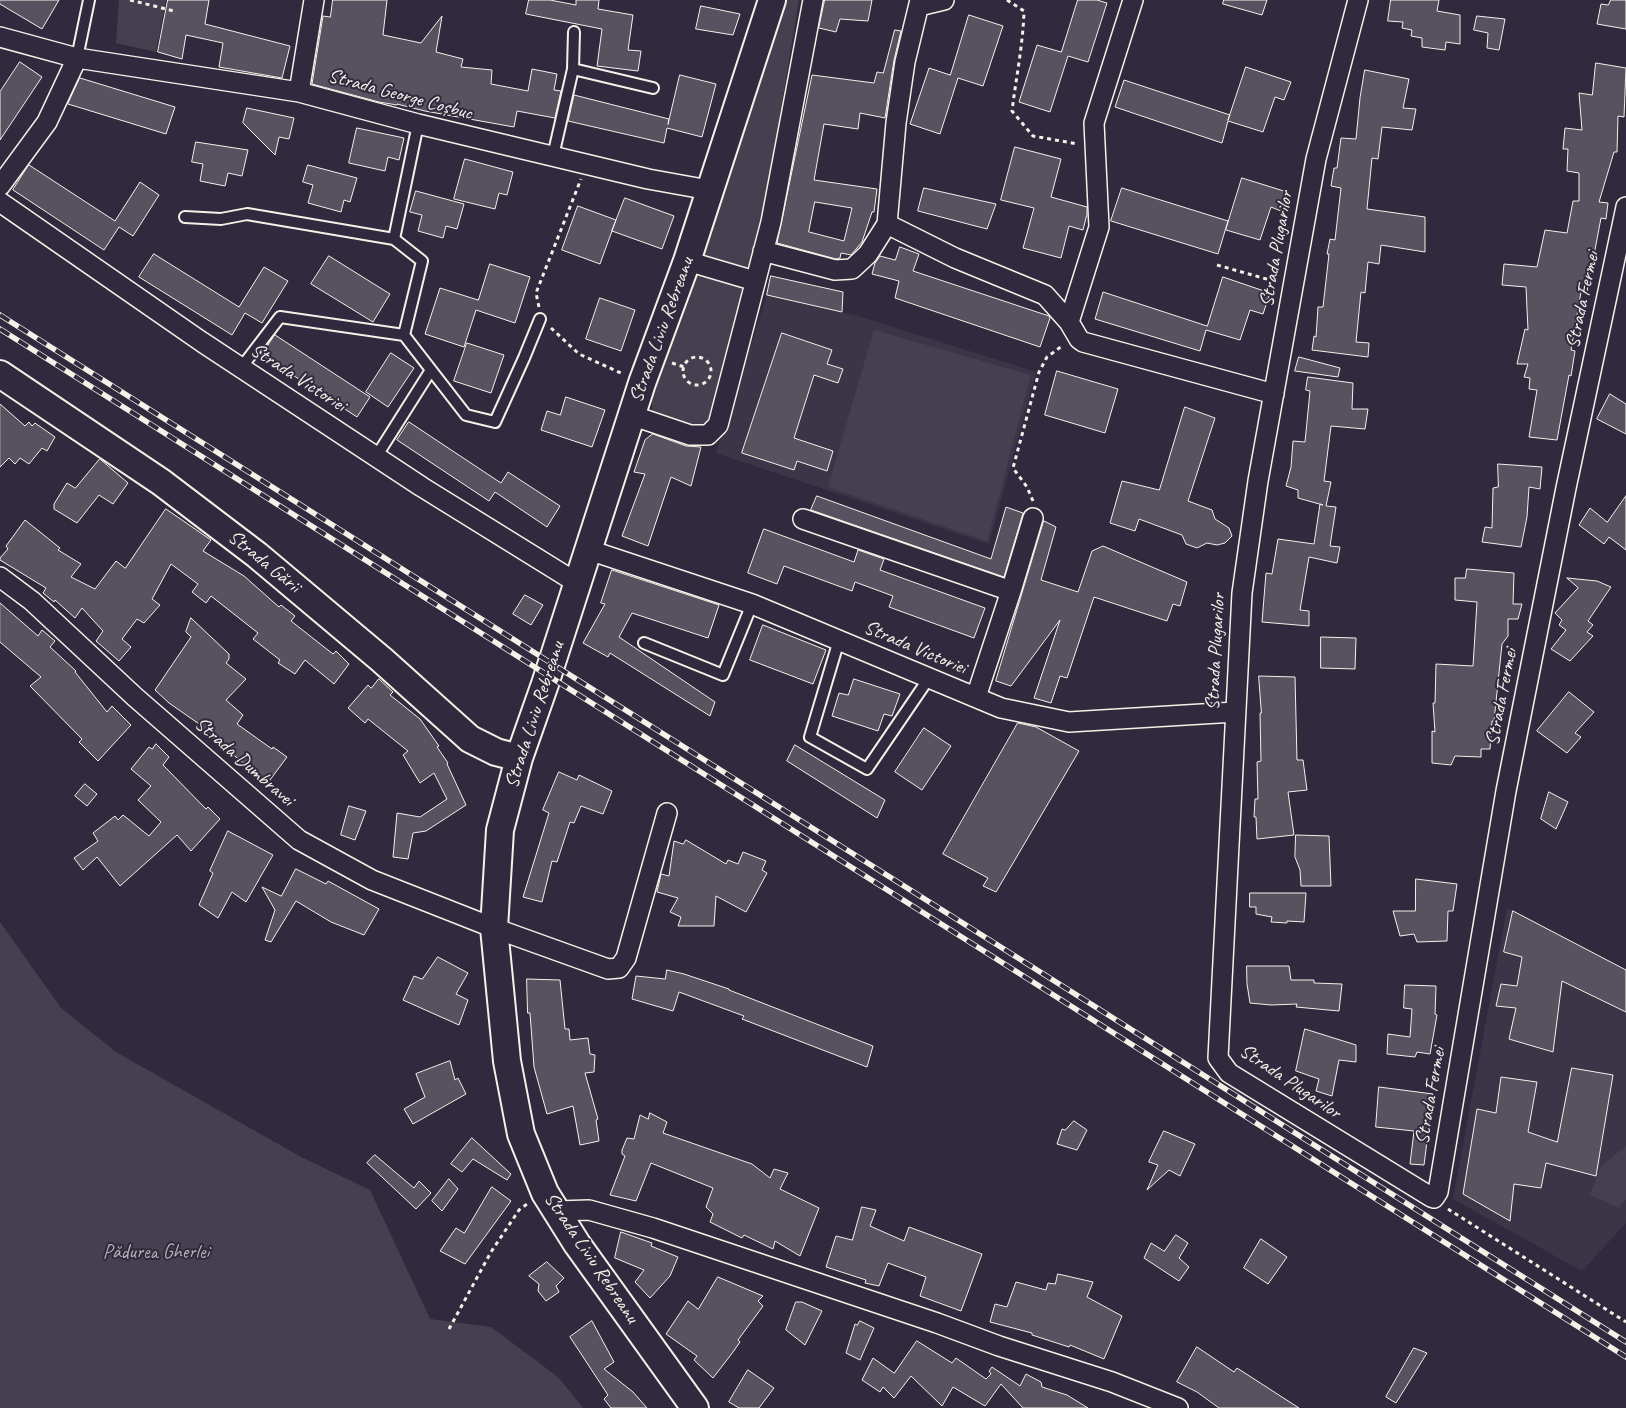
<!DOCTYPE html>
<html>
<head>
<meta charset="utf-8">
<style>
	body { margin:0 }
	canvas { display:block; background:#2f2a3d }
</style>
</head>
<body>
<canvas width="1626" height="1408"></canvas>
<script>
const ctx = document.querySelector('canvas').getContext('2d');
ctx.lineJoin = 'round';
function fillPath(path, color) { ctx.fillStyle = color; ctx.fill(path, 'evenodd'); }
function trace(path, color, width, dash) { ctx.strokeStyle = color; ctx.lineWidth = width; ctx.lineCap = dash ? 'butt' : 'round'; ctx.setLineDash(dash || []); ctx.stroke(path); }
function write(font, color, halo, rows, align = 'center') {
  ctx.font = font + ' Caveat,sans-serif'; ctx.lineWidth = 4; ctx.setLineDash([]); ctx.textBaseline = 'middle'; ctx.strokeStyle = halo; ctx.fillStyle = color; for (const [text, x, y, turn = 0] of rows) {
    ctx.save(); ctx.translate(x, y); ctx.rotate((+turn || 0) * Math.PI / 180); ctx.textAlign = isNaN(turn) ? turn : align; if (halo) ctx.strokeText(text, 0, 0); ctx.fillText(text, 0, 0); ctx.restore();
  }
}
fillPath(new Path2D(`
	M767,295L858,316L1036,372L989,544L716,453Z
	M1507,908L1626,970V1223L1582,1271L1453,1199Z`), '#3b3647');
fillPath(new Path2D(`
	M119,0H166L156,52L116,43Z
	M785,0H799L763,216L711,421L698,428L658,417L653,412L651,398Z
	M874,330L1031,375L987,541L828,487Z
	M0,922L61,1008L116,1052L301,1157L370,1190L430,1319L491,1327L558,1377L583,1408H0Z
	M1626,1146V1199L1619,1208L1590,1195L1601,1166Z`), '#454050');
const building = new Path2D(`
	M0,0H59L42,29L0,4Z
	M168,0H209L205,24L290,46L282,78L219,67L223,43L186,35L182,59L158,52Z
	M333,0H387L383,35L421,43L442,16L436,52L463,59L461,67L492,70L491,84L528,91L532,69L557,74L554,90L561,91L555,118L517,111L514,127L425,111L397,104V105L379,102L312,84L323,16L330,17Z
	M529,0H550L576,5V0H599L598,9L633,15L628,50L641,51L638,71L597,66L602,29L526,14Z
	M825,0H872L868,21L840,19L836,32L819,28Z
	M1078,0H1097L1107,3L1088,62L1068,56L1050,112L1019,102L1037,45L1061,52Z
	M1224,0H1267L1262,15L1223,4Z
	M1391,0H1439L1437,11L1460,15V44L1446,42L1445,50L1422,47V38L1411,36L1412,30L1402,28L1403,22L1388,21Z
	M1611,0H1626V29L1597,24L1601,4L1608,5Z
	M701,6L740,14L733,35L696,29Z
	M969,15L1003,26L983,86L958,78L940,134L910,124L929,68L950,75Z
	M1477,16L1505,19L1499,50L1487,48L1488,33L1474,30Z
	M895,30L901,31L894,60L885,118L860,113L858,129L824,124L814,180L877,189L874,212H872L862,242L851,255L841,253L840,258L836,259L777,243L812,75L874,83L877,72L883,73ZM815,202L852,208L844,241L809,232Z
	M20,62L42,77L0,140V92Z
	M1596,63L1626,68L1624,117L1618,116L1617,152H1614L1599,202L1608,203L1606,219L1601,218L1587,292H1581L1571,350L1575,351L1571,376L1569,375L1557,440L1529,437L1537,390L1529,389L1530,378L1524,377L1528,364H1517L1525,329L1528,330L1526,287L1502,285L1504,264L1537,267L1545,230L1567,233L1573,201H1579V173L1567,171L1568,149H1563L1565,128L1582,130L1579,93L1592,95Z
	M1246,67L1291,82L1284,100L1275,97L1263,132L1228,121L1222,143L1115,107L1124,80L1230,115L1228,120Z
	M1365,70L1409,79L1403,108L1416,109L1412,130L1382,127L1378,159L1372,158L1367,209L1425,217V252L1381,245L1379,264L1368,262L1365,293L1361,292L1356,342L1369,343L1368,357L1312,350L1314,336L1316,337L1318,307H1323L1329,254H1327L1330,239L1335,240L1341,188L1331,186L1334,168H1337L1341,138L1356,139L1360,98Z
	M680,75L716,84L702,137L667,128L664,143L568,121L574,95L669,119L668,124Z
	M80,78L175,107L166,134L68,104Z
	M247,108L294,118L289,139L279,137L275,155L243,123Z
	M357,128L404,138L399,160L388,157L385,171L349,163Z
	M196,142L248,150L242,176L228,173L225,186L200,181L203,164L192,162Z
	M1015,147L1061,159L1051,197L1087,207V214L1083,230L1069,226L1061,258L1023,248L1034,208L1001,200Z
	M465,159L513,172L507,195L499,193L495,209L454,199Z
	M29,165L115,221L140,182L159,195L133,236L119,227L104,250L13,190Z
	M308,165L357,178L350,202L344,200L341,212L308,203L313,185L303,182Z
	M1242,178L1287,192L1281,211L1271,207L1260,240L1226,230Z
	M924,188L996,204L987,229L918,211Z
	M1122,188L1228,221L1218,254L1111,221Z
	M416,191L464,204L457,229L446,226L443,238L418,231L422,215L410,212Z
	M625,198L674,216L662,249L612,231Z
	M578,206L616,220L600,264L562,250Z
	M900,247L919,254L913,271L1049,316L1050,318L1040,347L895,298L899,281L872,274L875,263L880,256L895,260Z
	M154,254L239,307L264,267L288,281L262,323L245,313L232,335L139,277Z
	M329,256L390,294L373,322L311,284Z
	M490,264L530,277L515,323L476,310L464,347L425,334L440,288L478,300Z
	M771,276L843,292L842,312L767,295Z
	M1223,277L1270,293L1263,314L1250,310L1240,340L1206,330L1200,351L1095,319L1103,292L1207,326Z
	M600,298L635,310L621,351L586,339Z
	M782,333L832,350L827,364L843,369L838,383L814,375L794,438L833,451L827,471L797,461L794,470L742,453Z
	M275,335L370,397L357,417L262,355Z
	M467,343L504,355L491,393L454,381Z
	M391,353L414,368L388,407L366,392Z
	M1299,357L1340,368L1338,377L1295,371Z
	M1057,371L1118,389L1105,433L1045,415Z
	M1308,377L1353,383L1352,409H1368L1365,429L1331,426L1324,481L1331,482L1326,506L1336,507L1330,546L1340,547L1337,563L1309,557L1300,610L1309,611V626L1262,622L1266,573L1272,574L1278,539L1314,544L1320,504L1323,505L1298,498V490L1286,486L1291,467L1293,441L1305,442L1310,391L1306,390Z
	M1610,394L1626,404V434L1597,419Z
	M566,397L605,410L592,447L541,430L547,411L560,415Z
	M0,404L25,426L29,422L32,426L35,423L55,437L47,451L42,448L29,464L20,458L15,464L9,458L0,467Z
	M1185,407L1215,418L1188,501L1212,510L1215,519L1229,528L1232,536L1225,543L1217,545L1207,543L1197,548L1186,544L1182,535L1139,519L1135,531L1110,523L1122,481L1159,490Z
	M409,422L501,483L508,472L560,506L547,527L495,492L489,501L397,440Z
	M653,434L686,446L701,447L691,486L671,477L648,546L622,536L645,474L634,472L645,440Z
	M100,459L128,483L113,504L99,495L77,523L54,509V504L67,483L75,488Z
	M1498,464L1542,467L1540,489L1529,487L1527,517L1521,547L1482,542L1485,527L1492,528L1493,488L1498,487Z
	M817,496L991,559L1006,507L1023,513L1004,577L811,510Z
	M1626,496V550L1609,537L1604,544L1579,525L1590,508L1607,522Z
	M166,509L211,540L203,551L244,576L279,607L281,605L295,616L291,621L333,654L336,651L349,664L334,684L305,660L295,674L278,663L280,660L253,639L258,633L211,596L206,603L192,592L198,584L171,564L152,599L160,605L144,623L137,619L122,639L131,647L119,661L96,641L103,631L82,608L75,618L55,600L54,602L43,593L46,588L0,560V558L8,549L6,546L25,520L60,548L58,550L81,564L71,577L95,589L116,561L125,568Z
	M1044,521L1056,527L1041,580L1078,592L1092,551L1103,546L1187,582L1180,606L1173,604L1167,621L1094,597L1067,678L1060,676L1051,703L1034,698L1060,620L1011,686L996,681Z
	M764,529L854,562L858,550L884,559L880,570L985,608L974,638L889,607L893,596L855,582L852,591L784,566L777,584L748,573Z
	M1467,569L1514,573L1513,604H1522L1518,619H1508V636L1502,644L1494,721H1492L1490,749H1481V757L1455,756L1451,765L1432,763V731L1435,732L1433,703H1435L1436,664L1473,666L1477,602L1455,600V578H1465Z
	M612,570L719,605L708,638L632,613L619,637L715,702L710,716L610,653L608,657L583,643L605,604L601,603Z
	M1567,578L1597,581L1611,587L1588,621L1593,625L1587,632L1593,636L1570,661L1551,649L1566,630L1559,625L1562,620L1555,613L1578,588Z
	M525,595L543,605L531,625L513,614Z
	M0,603L38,636L42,630L55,641L50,647L76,671L75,672L107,712L112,706L131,725L98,761L79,742L82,739L30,686L41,677L0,642Z
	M191,618L229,654V659L226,663L246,679L226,700L243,715L237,724L272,749L273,747L287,757L267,784L255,772L222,746L220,748L212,737L200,728L202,726L169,703L155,690L191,637L186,632Z
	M763,625L826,650L813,684L750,660Z
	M1321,637L1356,638L1355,669L1321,668Z
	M1259,676L1295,677L1297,760H1303L1307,790L1288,792L1294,835L1257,839L1256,817H1254L1255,799H1258L1257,762L1261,761L1260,713H1261Z
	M379,679L393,692L390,695L420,719L439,746L437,747L448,763L447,764L466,805L426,831L413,833L408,859L393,857L397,813L420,817L447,799L434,773L420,783L403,755L408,751L368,719L365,723L348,708L368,685L371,688Z
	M854,679L900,694L892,716L884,714L878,731L832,716L839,693L848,695Z
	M1569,692L1594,712L1575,733L1581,737L1567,753L1537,731Z
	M1018,723L1036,727L1079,751L996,892L983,886L988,878L943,854Z
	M924,728L951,746L922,790L895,772Z
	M156,744L169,757L163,765L206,809L208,807L220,819L191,851L177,835L120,886L97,857L83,870L74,858L98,841L93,833L115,816L118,820L123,815L149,836L161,822L138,800L151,786L131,769L149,747L152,749Z
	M795,745L885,800L877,818L787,761Z
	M559,772L577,780L579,775L612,791L603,814L581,806L574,823L570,822L557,862L552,861L542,902L523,897L549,813L543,810Z
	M85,784L97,794L87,806L75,796Z
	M1549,792L1568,802L1556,829L1541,819Z
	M349,806L366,811L355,840L341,835Z
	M228,831L273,855L246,902L232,892L218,918L199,905L213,873L210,871Z
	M1296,835L1329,836L1331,886H1301L1300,870L1295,857Z
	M686,840L726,864L728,860L738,864L743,852L766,861L762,870L767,873L746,912L716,896L714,926H678L681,917L670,912L678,898L657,892L661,874L669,876L674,841L683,844Z
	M296,869L326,884L328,881L379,909L364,935L331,922L296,901L271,942L265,940L275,910L262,887L281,896Z
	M1416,879L1457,884L1453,911H1448L1447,941L1417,942L1414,934L1400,936L1393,911H1415Z
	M1250,893H1306L1304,922L1287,921V923L1271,922L1272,917L1256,914V907H1250Z
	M1513,911L1626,970V1012L1562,981L1553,1052L1509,1039L1516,1008L1496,1006L1501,984L1517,986L1522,957L1504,952Z
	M438,957L468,973L456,994L468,1000L459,1025L403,1000L414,976L422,979Z
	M1247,966H1289L1291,980H1314V983L1342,984L1339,1011L1296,1007L1297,1004L1271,1005L1250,1003L1247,984Z
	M667,970L684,974L729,989V990L873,1046L867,1067L742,1019L744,1016L679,992L673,1011L632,999L636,976L665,979Z
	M527,979L560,980L565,1029H569L570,1040L588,1038L590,1054L595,1055L594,1072L585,1073L598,1119L596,1120L599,1141L580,1145L573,1106L547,1114L534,1067L530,1013H528Z
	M1405,985L1436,986L1435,1014L1437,1015L1430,1054L1417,1052L1415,1057L1387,1054L1388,1034L1410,1037L1412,1009L1404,1008Z
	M1305,1029L1356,1045V1062L1339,1060L1332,1096L1316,1091L1319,1079L1296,1071Z
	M450,1061L455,1080L458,1078L466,1094L413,1124L404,1109L425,1097L416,1074Z
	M1572,1068L1613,1075L1596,1176L1546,1163L1541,1188L1514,1184L1510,1221L1463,1194L1477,1109L1496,1113L1501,1077L1537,1082L1528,1132L1557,1142Z
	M1379,1087L1433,1094L1424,1165L1410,1164L1414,1131L1376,1127Z
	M650,1113L667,1122L663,1133L752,1164L770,1178L774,1169L788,1173L780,1189L819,1208L800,1256L775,1241L773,1249L744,1235L742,1238L710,1222L713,1214L706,1207L713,1188L651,1163L636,1201L610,1195L625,1156L622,1154V1150L627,1138L634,1139L640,1115L648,1119Z
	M1074,1121L1087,1130L1077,1150L1057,1144L1062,1129L1065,1130Z
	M1164,1131L1195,1144L1180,1176L1169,1170L1147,1190L1158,1165L1149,1162Z
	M472,1138L511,1174L507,1180L473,1159L462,1172L451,1164Z
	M375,1155L414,1188L419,1181L431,1193L416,1209L367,1163Z
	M449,1179L458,1189L442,1211L432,1201Z
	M492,1187L511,1201L465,1264L440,1251L456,1228L464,1233Z
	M862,1207L876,1210L870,1226L904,1241L909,1227L982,1254L961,1311L920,1296L926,1277L888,1263L879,1286L865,1283L866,1280L826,1267L836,1236L852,1240Z
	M621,1232L652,1243L651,1246L678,1257L670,1276L650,1298L635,1282L644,1270L615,1258Z
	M1176,1235L1188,1243L1179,1258L1189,1267L1179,1281L1144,1258L1151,1243L1164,1251Z
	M1261,1239L1287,1257L1268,1284L1244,1268Z
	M547,1262L564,1278L556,1286L559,1292L546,1301L538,1291L539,1284L529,1276Z
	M1058,1274L1093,1282L1087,1297L1122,1316L1104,1359L1070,1345L1069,1347L1032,1335V1333L990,1322L995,1304L1007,1307L1016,1282L1046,1290L1048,1283L1055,1284Z
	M718,1277L763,1296L758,1301L763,1306L738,1340L740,1342L733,1352L713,1378L694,1360L697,1356L666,1334L688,1301L698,1309Z
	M796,1302H802L822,1311L805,1345L786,1330Z
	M592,1321L614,1362L604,1369L633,1392L647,1408H611L604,1399L608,1395L570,1337Z
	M860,1321L874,1328L860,1360L846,1353L855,1324L857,1325Z
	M917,1341L952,1363L956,1358L986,1379L991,1374L989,1371L992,1367L1020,1386L1026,1374L1041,1382L1042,1387L1067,1395L1088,1408H1023L1001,1384L985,1406L953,1387L942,1406L911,1376L894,1398L883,1387L880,1392L862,1380L873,1358L894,1373Z
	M1197,1347L1234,1372L1237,1368L1299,1408H1219L1197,1392L1177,1382Z
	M1414,1348L1427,1353L1396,1403L1386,1397Z
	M748,1370L774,1388L759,1408H739L729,1402Z`);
fillPath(building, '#56525f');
trace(building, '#f4f1e8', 1);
const lane = new Path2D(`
	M77,58L89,0
	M573,69L653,88
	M418,124L394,239L422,261L404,335L466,415L495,422L524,358L540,319
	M553,156L573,69L574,32
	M185,217L221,219L247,214L394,239
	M241,368L280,317L404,335
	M376,457L431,370
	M839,640L810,737L867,769L929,678
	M644,643L723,675L752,604`);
const street = new Path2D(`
	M1358,0L1316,159L1258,481L1242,593L1218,1058L1229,1073L1431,1197L1434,1198L1438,1192L1506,791L1566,488L1626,207
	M919,6L944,0
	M0,37L77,58L299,92L418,124L648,179L709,190
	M299,92L314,0
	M0,186L47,122L77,58
	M0,202L202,342L422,487L577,583
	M887,224L955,258L1045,295L1069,322L1079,339L1083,342L1274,394
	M763,251L835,270L852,269L868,254L887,224L896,123L905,62L920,0
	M687,261L755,281
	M1069,322L1099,227L1094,123L1133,0
	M631,415L690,435H708L718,425L771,222L813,0
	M803,519L1011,591
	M589,550L752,604L1001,708L1069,722L1235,712
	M0,577L32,601L135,697L299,840L372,880L494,928L608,969L619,968L626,958L667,813
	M976,697L1011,591L1033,518
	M557,1211L589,1210L653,1228L937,1323L999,1346L1112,1382L1178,1408`);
const secondary = new Path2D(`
	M0,374L161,482L257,555L382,660L470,739L496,752L519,758
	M695,1408L577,1244L545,1193L521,1134L507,1061L494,928L500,830L519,758L545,684L642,383L687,261L772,0`);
trace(lane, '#f4f1e8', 14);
trace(street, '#f4f1e8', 22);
trace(secondary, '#f4f1e8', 30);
trace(new Path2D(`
	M130,0L174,11
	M1007,0L1024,11C1023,45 1016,78 1012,111L1033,136L1078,144
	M1217,265L1277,282
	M539,307L536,293L581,179
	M551,328L579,354L623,374
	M683 371a14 14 0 1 1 28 0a14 14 0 1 1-28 0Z
	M672,363L684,367
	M1033,501L1027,487L1013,468L1039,372L1047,357L1062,346
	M1448,1209L1626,1322
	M449,1329L491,1252L519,1210L527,1204`), '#f4f1e8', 3, [4, 4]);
trace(lane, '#2f2a3d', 10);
trace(street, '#2f2a3d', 19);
trace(secondary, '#2f2a3d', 26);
const rail = new Path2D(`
	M0,315L1626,1342
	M0,329L1626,1357`);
trace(rail, '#f4f1e8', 5.5);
trace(rail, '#2f2a3d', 4, [11]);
write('20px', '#f4f1e8', '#2f2a3d', [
	["Strada George Coșbuc",400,95,15],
	["Strada Plugarilor",1277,249,-80],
	["Strada Fermei",1583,300,-78],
	["Strada Liviu Rebreanu",662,330,-70],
	["Strada Victoriei",298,378,33],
	["Strada Gării",264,562,39],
	["Strada Victoriei",915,648,23],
	["Strada Plugarilor",1216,652,-87],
	["Strada Fermei",1502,697,-79],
	["Strada Liviu Rebreanu",535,715,-72],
	["Strada Dumbravei",244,762,41],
	["Strada Plugarilor",1290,1082,34],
	["Strada Fermei",1431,1096,-80],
	["Strada Liviu Rebreanu",591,1258,56]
]);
write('20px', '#b7b3b3', '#2f2a3d', [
	["Pădurea Gherlei",156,1253]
]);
</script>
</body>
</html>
